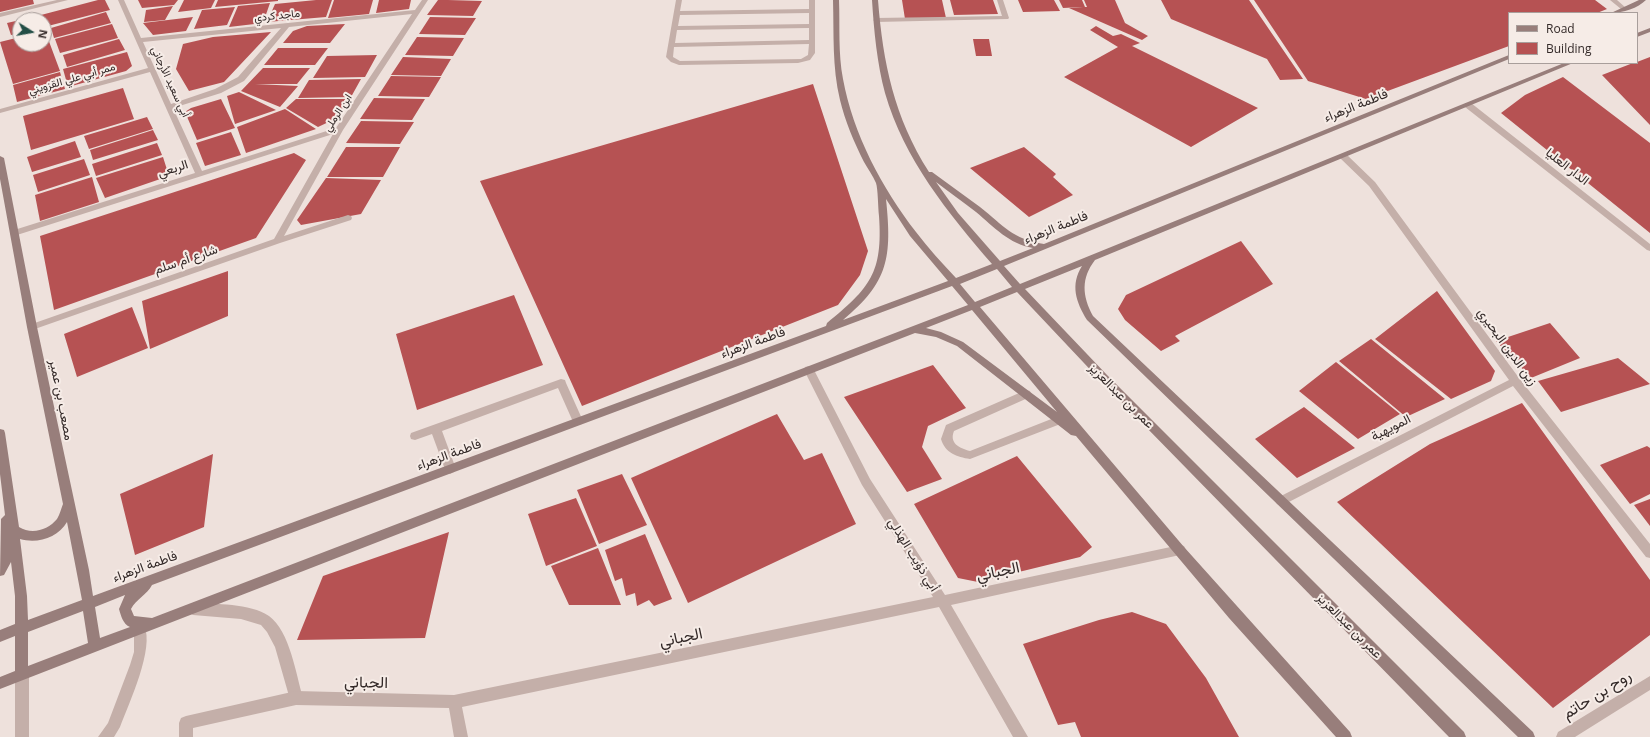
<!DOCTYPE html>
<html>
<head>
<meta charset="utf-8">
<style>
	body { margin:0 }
	#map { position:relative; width:1650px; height:737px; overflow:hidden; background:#eee1dc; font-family:"Open Sans",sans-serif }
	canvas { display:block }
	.legend { position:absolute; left:1508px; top:12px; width:130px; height:52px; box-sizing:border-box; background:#f6ece7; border:1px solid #a89e9b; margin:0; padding:5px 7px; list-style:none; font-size:12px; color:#332928 }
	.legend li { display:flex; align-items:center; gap:8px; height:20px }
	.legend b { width:20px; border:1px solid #a89e9b }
	.north { position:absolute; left:12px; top:12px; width:40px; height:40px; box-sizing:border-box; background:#f6ece7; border:1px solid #a89e9b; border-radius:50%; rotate:101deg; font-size:11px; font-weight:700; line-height:16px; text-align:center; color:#332928 }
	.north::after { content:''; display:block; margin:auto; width:14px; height:18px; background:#234e46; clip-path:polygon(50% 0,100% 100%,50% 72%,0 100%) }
</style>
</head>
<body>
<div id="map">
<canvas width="1650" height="737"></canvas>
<ul class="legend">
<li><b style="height:5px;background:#987e7b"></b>Road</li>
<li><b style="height:11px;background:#b65253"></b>Building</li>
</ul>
<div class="north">N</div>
</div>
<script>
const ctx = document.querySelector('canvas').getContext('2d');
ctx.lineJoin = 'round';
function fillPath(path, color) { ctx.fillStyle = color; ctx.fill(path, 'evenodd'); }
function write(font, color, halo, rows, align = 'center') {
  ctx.font = font + ' "Open Sans",Vazirmatn,sans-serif'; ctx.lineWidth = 4; ctx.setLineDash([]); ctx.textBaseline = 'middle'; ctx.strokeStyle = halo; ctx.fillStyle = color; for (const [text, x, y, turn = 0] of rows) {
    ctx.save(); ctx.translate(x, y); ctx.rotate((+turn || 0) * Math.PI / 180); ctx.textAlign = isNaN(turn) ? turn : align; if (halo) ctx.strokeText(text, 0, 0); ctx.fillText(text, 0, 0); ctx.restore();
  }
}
fillPath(new Path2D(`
	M0,0H33L34,4L0,12Z
	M98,0H105L110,10L44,27V20H22Z
	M138,0H178L174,5L142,8Z
	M184,0H215L211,8L178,12Z
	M218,0H278V1L215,7Z
	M316,0H332L326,17L267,22L275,4Z
	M334,0H373L369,14L328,18Z
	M379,0H411L409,9L376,13Z
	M438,0H448L482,1L473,16L427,15Z
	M902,0H942L946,18L905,19Z
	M950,0H993L998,14L954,15Z
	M1018,0H1054L1060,11L1023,12Z
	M1059,0H1082L1085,7H1087L1084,0H1115L1125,23L1148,36L1142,40L1069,8L1083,7L1063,8Z
	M1161,0H1249L1303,79L1280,80L1267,59L1171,19Z
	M1254,0H1595L1607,9L1597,13H1509V46L1366,99L1308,81Z
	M270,3L263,23L229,27L238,6Z
	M173,6L165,20L144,22L146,10Z
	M235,7L227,25L194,29L202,10Z
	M106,12L111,23L54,38L51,28Z
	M193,17L186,31L153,35L143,23Z
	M430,17L476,18L465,35L419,34Z
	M20,20V33L11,35L7,23Z
	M112,24L118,38L60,53L55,39Z
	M345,24L330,43H283L293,31L307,26Z
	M1096,26L1113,36L1121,34L1140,43L1132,46L1258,108L1191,147L1064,77L1118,47L1090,30Z
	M44,28L60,71L13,84L0,42L20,37V44H44Z
	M271,32L224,82L189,91L176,69L183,44L213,37Z
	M417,37L464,38L453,56L405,55Z
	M119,39L125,50L67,67L63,55Z
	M973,39H989L992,56H976Z
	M278,48H328L315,65H264Z
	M127,52L132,66L126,71L68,87L63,69Z
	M377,55L365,77L313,78L327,56Z
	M403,57L451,59L441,76L391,75Z
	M1650,57V125L1602,75L1633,63H1637V62Z
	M263,68H310L297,84H255L298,86L280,107L241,91Z
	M60,72L65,89L17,102L13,85Z
	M391,76L441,77L429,97L378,96Z
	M1563,77L1650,143V233L1501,113L1525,95Z
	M361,79L351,97L298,98L309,80Z
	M813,84L868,251L860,275L838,305L582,406L480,181Z
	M123,88L134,119L31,150L23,116Z
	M239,92L276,110L235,124L227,96Z
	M374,98L425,99L412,120L360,119Z
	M221,99L235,128L197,140L185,112L191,108Z
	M296,99H349L335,119L318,127L286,108Z
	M285,109L316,129L246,153L237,127Z
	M147,117L153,129L89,149L84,136Z
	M361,121L414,122L400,144L346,143Z
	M153,130L158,140L93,160L90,150Z
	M231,132L241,155L205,166L196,143Z
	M75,141L81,157L32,172L27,157Z
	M157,143L162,155L96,176L92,164Z
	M346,147H400L383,177H327Z
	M1024,147L1056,174L1053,177L1073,195L1029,217L970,168Z
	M294,153L306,160L256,238L54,310L40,236Z
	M163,157L169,176L105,198L96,178Z
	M84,159L90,175L38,192L33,175Z
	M92,177L99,202L40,221L35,195Z
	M326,178L381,180L361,214L301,225L297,220Z
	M1241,241L1273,284L1175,336L1180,341L1161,351L1125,320L1118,309L1126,295Z
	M228,271V316L150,349L142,301Z
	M1437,291L1495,371L1491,381L1451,399L1375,339Z
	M514,295L543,365L417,410L396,334Z
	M132,307L148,348L77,377L64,334Z
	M1550,323L1580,358L1531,378L1496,341Z
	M1371,339L1445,399L1406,417L1339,361Z
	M1618,358L1650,384L1561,412L1538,381Z
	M1336,362L1400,414L1358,439L1299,391Z
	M933,365L966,408L928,426L922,447L942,479L907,492L844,397Z
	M1522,403L1650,580V635L1553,708L1337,502L1430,444Z
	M1304,407L1355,448L1297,478L1255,439Z
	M777,414L804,460L822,453L856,524L688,603L631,478Z
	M1647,446L1650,448V494L1630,504L1600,465Z
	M213,454L204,527L135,555L120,494Z
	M1017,456L1092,547L1080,557L978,582L958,578L914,504Z
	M622,474L647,525L599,544L577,490Z
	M576,498L597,546L546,566L528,514Z
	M1650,499V526L1634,505Z
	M449,532L425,638L297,640L323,576Z
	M645,534L672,599L654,606L649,600L637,606L635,593L626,596L622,578L615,581L605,550Z
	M598,548L621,605H569L551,566Z
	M1132,612L1166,624L1206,678L1239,737H1081L1075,722L1058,725L1023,644L1099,620Z`), '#b65253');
fillPath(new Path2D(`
	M676,0H682L680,11L809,9V0H815V53L810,60L798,63L679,65L671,62L666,57ZM809,13V24L678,26L680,15ZM809,28V40L675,43L677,30ZM809,44L808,55L801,59L680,61L673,57L674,47Z
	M561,379L565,380L566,383L583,421L582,424L578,425L574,424L558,388L442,431L456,469L454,472L450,474L446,472L432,434L415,440L411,439L410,436L411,433Z
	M1026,390L1030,391L1031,394L1030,397L954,431C949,443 959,448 970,451L1059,416L1063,417L1064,420L1063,423L970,459C957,457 945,453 941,439L946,425Z
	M193,603C215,604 250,603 269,616C290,631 296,675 303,698L301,703L296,705L291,703L275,647L267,632L261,625L241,619L193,615L189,613L187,609L189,605Z
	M140,623L144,625C155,648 129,703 120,727L114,737H98L108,723L130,665L134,652V629L136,625Z
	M22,669L27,671L29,675V737H15V675L17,671Z`), '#c4afa9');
fillPath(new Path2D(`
	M57,0H68L0,17V13Z
	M118,0H124L141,38L415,10L422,0H428L343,130L284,236L348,215L351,216L352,218L351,220L280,243L32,330L29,329L27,327L29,325L274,239L333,134L17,235H11L10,233L11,231L195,173L150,72L0,113V109L148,68ZM412,14L336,128L202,171L173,108L221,93L244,81L289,27ZM281,28L238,77L215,89L171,104L143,42Z
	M997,0H1003L1009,18L1008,19L876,22L873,20L876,18L1002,16Z
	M1610,0H1617L1626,8L1621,9Z
	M1465,103H1471L1650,244V251L1647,250L1465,107Z
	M1340,154H1346L1375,182L1519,378L1650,544V558L1646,557L1513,386L1285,504L1281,506L1277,504L1275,501L1277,498L1509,380L1369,186L1340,158Z
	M809,366L813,367L814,370L870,479L945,595L1180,545L1184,546L1186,550L1184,554L1180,555L951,605L1028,737H1013L939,607L462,707L468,737H454L449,708L296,705L193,728V737H179V723L181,718L186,716L296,691L454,695L933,597L862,485L804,370L805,367Z
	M1650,676V690L1575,737H1556L1558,732Z`), '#c4afa9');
fillPath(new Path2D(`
	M833,0H839C840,26 838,53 843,79C853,134 882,188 916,232C928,248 942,263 956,278L992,264C948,213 904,159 885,93C877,63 874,31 872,0H878C883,63 894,117 929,172H932C948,184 964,195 980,207C1004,226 1012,239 1044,244L1509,55V59L1004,266L1020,284L1564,63H1573L1095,260C1081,278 1082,296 1093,316L1533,732L1535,737H1518L1087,320C1076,302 1070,285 1082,266L1025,289L1107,375L1464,732L1466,737H1449L1100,380L1017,292L980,307L1184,547L1350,732L1352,737H1336L1229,618L1076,436L1071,435L957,346L936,337L915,333L0,689V677L15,671V636L0,642V630L15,624V596L11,562L4,575L0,576L1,519L5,515L0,474V429L4,430L5,433L19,527C32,535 48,530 57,519C60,514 61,509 63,504L27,327L0,179V156L4,158L37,327L89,570L93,596L826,326L827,323C870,288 883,273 879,216C878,207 878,189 876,183C873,176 868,169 864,162C854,142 845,121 840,100C832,67 834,34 833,0ZM936,182C949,192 963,202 976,212C994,227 1009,244 1033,248L1000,261L958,213ZM886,199L910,236L948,281L843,320C889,282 892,257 886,199ZM997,269L1012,287L975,302L960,284ZM952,286L968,305L152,618L134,616L131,609C136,599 147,595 152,585ZM972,310L1057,412L963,342L941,332L926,328ZM67,522L82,600L28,620L27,596L20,539C37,544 58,538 67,522ZM125,595L119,609C121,616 123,624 130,627L100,638L95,607ZM83,611L88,643L28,666V632Z
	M1639,0H1646C1638,8 1623,13 1611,13Z
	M1650,28V32L1637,37V33Z`), '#987e7b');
write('11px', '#332928', '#f6ece7', [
	["ماجد كردي",277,16,-6],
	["ممر أبي علي القزويني",72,79,-16],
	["أبي سعيد الأرجاني",170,82,65],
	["ابن الرملي",338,113,-57]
]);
write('13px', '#332928', '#f6ece7', [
	["فاطمة الزهراء",1356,106,-22],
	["الدار العليا",1567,167,38],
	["الربعي",173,169,-18],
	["فاطمة الزهراء",1056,228,-22],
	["شارع أم سلم",186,260,-19],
	["فاطمة الزهراء",753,343,-20],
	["زين الدين البحيري",1507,347,54],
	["عمر بن عبدالعزيز",1121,396,45],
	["مصعب بن عمير",61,400,79],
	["المويهية",1391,428,-27],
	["فاطمة الزهراء",449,455,-20],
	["أبي ذؤيب الهذلي",913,555,58],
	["فاطمة الزهراء",145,567,-20],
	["عمر بن عبدالعزيز",1349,626,45]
]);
write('16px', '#332928', '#f6ece7', [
	["الجباني",998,572,-12],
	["الجباني",681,638,-12],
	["الجباني",366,683,1],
	["روح بن حاتم",1597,695,-32]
]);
</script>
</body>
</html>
